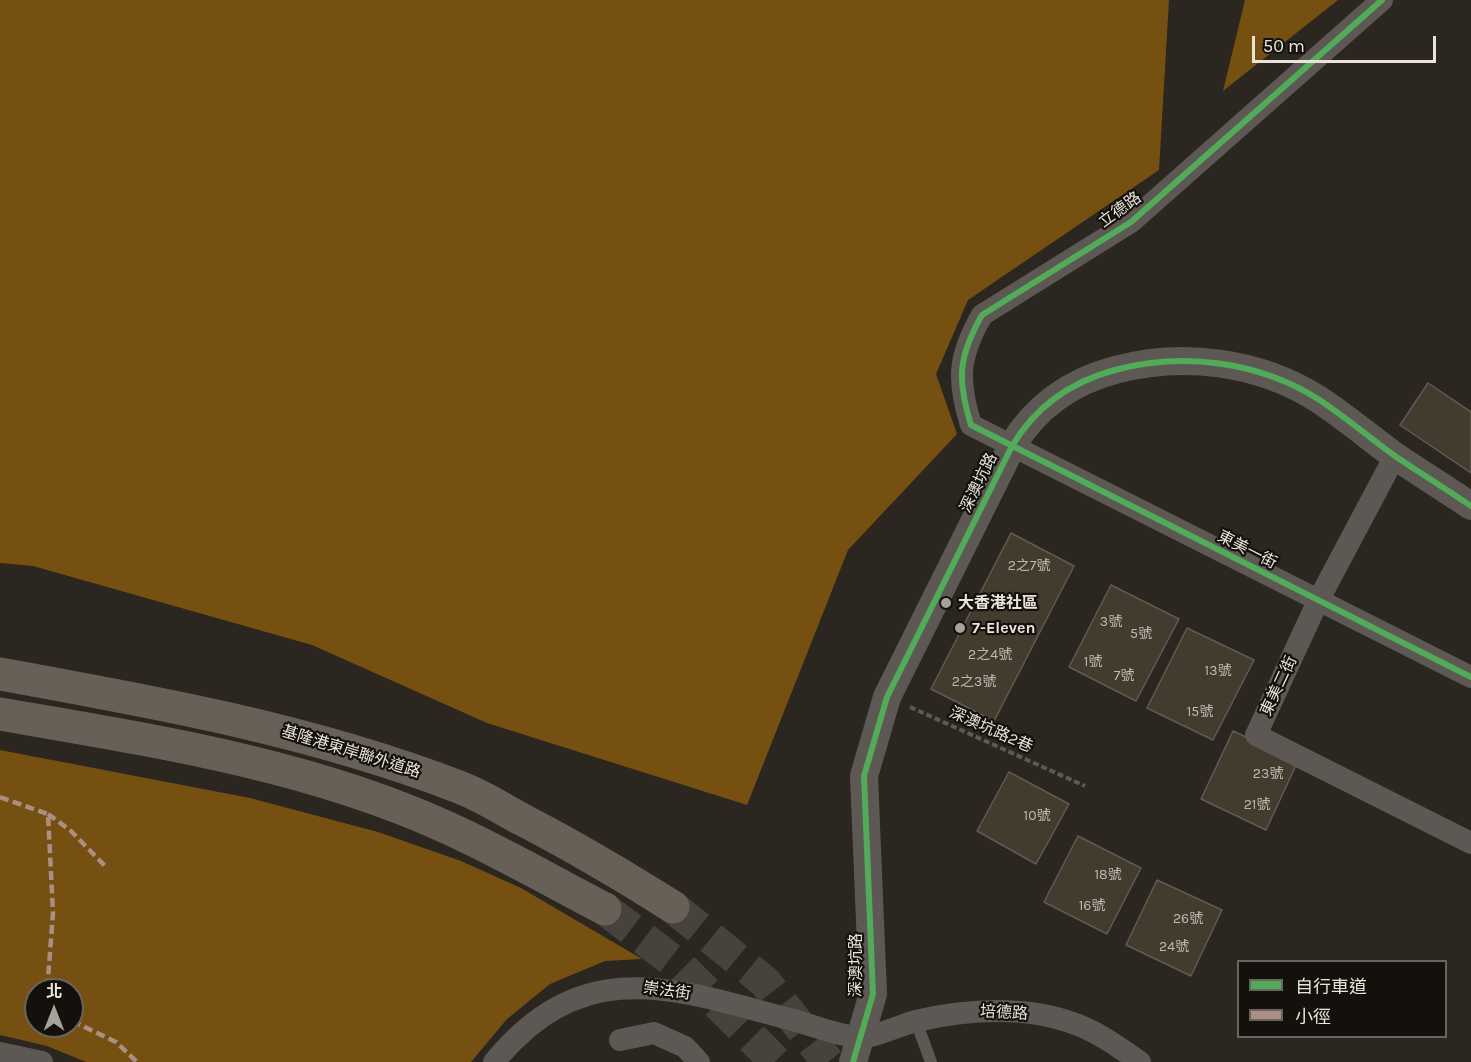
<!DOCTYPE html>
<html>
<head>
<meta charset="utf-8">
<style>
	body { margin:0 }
	#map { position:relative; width:1471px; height:1062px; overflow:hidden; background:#2b2620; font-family:Karla,"Noto Sans TC",sans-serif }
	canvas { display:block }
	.legend { position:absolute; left:1237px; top:960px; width:210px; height:78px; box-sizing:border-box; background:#14100c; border:2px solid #69645f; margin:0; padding:8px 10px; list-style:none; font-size:18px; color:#e9e3dc }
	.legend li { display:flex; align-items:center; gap:12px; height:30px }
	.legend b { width:30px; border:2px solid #69645f }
	.north { position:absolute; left:24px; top:978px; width:60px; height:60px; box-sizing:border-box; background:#14100c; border:2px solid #69645f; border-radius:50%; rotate:0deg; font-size:16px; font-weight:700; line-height:24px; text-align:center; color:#e9e3dc }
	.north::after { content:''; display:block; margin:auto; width:21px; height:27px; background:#a6a19a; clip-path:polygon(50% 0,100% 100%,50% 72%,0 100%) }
	.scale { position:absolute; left:1252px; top:36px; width:184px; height:27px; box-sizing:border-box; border:3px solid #e9e3dc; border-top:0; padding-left:8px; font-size:18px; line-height:21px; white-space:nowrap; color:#e9e3dc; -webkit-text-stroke:4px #14100c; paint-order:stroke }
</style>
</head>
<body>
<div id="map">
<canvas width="1471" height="1062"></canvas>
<ul class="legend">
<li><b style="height:8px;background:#51ab58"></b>自行車道</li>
<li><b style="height:8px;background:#ac8f84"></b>小徑</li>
</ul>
<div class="north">北</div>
<div class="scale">50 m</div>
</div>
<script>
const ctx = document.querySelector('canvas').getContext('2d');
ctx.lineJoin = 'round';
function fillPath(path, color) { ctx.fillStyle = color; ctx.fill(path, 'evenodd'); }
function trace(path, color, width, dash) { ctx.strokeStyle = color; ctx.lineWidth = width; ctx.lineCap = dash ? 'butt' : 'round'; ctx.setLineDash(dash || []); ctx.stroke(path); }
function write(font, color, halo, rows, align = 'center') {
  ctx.font = font + ' Karla,"Noto Sans TC",sans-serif'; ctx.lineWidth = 4.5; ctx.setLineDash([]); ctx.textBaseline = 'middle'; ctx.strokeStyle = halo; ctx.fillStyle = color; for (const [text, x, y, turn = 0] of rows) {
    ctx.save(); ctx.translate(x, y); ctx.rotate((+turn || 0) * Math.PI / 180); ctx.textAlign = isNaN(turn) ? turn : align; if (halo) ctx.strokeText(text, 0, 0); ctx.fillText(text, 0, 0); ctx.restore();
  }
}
fillPath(new Path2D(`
	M0,0H1169L1159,170L968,300L936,374L957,434L848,550L747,805L487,723L312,645L33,566L0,563Z
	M1245,0H1338L1223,91Z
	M0,750L250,798L378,832L461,861L521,888L642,959L605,961L550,984L507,1019L471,1062H86L47,1046L0,1035ZM36,990H72V1026H36Z`), '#765011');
const building = new Path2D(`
	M1428,383L1471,412V473L1400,425Z
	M1011,533L1074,566L994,721L931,689Z
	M1111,585L1179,619L1136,701L1069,667Z
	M1187,628L1254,660L1213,740L1147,708Z
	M1233,731L1298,761L1266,830L1201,799Z
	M1009,772L1069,804L1036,864L977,831Z
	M1078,836L1141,868L1107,934L1044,902Z
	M1157,880L1222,910L1191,976L1126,945Z`);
fillPath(building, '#433b2e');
trace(building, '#5f5b56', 1.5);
trace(new Path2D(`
	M673,907L765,982L828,1062
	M605,909L682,968L776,1062`), '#48423c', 33, [33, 16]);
trace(new Path2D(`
	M910,707L1085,786`), '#5d5a56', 4, [6, 3]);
trace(new Path2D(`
	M916,1021L931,1062`), '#5d5854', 12);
trace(new Path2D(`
	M1382,0L1131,222L982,315C958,357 957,380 971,425L1471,677
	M1395,456L1318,601L1256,735L1471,843
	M620,1040L654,1033L685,1047L699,1062
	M0,1053L42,1062
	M494,1062C585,952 674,989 793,1020C813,1025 838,1036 859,1037C874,1038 900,1025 916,1021C967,1009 1028,1005 1078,1025C1101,1034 1120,1048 1140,1062`), '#5d5854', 22);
trace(new Path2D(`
	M853,1062L873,994L864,776L887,697L1012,446C1036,406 1070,382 1115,370C1182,352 1258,361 1318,399C1344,416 1369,437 1395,456C1420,473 1446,489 1471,506`), '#5d5854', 28);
trace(new Path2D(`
	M0,674C155,702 311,730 459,787C481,795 502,809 523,820C575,847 624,876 673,907
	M0,714C150,740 309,764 448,828C501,852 553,882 605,909`), '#666056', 33);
trace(new Path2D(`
	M0,797L48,814L53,913L48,979L51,990
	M48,814L71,831L107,868
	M72,1021L116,1042L137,1062`), '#ac8f84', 4.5, [9, 4.5]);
trace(new Path2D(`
	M1382,0L1131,222L982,315C958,357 957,380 971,425L1471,677
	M853,1062L873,994L864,776L887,697L1012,446C1036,406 1070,382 1115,370C1182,352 1258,361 1318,399C1344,416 1369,437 1395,456C1420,473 1446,489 1471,506`), '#51ab58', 6);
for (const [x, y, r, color] of [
	[946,603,6,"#a6a19a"],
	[960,628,6,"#a6a19a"]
]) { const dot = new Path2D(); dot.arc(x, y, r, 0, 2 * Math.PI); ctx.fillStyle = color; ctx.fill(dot); trace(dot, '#14100c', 2); }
write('14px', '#c0b9b0', null, [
	["2之7號",1029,566],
	["3號",1111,622],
	["5號",1141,634],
	["2之4號",990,655],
	["1號",1093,662],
	["13號",1218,671],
	["7號",1124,676],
	["2之3號",974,682],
	["15號",1200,712],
	["23號",1268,774],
	["21號",1257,805],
	["10號",1037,816],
	["18號",1108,875],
	["16號",1092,906],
	["26號",1188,919],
	["24號",1174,947]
]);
write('16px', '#e9e3dc', '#14100c', [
	["立德路",1120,210,-36],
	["深澳坑路",979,483,-64],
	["東美一街",1247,550,27],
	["東美二街",1279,686,-65],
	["深澳坑路2巷",991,730,24],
	["基隆港東岸聯外道路",351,752,17],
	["深澳坑路",856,965,-90],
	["崇法街",667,991,8],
	["培德路",1004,1013,3]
]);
write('bold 16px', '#e9e3dc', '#14100c', [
	["大香港社區",958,603],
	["7-Eleven",972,628]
], 'left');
</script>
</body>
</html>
